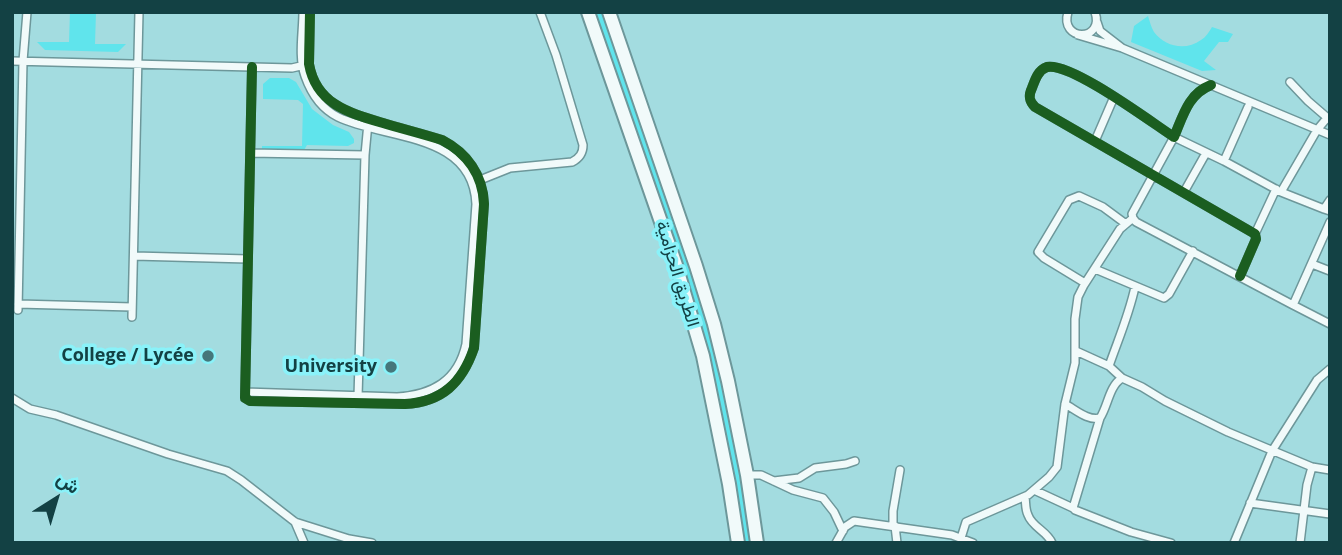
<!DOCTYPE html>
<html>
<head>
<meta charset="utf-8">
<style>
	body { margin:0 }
	#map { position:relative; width:1342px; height:555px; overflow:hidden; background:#a3dce0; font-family:"Open Sans",Vazirmatn,sans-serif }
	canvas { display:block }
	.frame { position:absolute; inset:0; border:14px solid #134144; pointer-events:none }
	.north { position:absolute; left:21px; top:464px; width:70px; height:70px; -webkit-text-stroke:5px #8af2f9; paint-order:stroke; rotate:37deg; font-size:19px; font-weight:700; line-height:28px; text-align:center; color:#134144 }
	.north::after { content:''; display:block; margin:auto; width:24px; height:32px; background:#134144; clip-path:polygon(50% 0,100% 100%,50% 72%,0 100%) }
</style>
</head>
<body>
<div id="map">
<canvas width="1342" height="555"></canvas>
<div class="frame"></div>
<div class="north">ش</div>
</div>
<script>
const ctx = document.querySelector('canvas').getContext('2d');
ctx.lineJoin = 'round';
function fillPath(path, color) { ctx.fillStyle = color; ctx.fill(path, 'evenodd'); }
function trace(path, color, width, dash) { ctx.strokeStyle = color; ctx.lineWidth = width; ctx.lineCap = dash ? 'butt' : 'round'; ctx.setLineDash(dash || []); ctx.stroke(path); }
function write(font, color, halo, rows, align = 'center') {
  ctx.font = font + ' "Open Sans",Vazirmatn,sans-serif'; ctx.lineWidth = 7; ctx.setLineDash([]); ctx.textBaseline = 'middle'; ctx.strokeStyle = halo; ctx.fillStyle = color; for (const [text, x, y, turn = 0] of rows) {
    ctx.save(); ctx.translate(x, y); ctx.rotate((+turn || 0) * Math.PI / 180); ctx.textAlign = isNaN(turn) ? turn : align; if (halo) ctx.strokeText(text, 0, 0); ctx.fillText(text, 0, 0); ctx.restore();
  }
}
fillPath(new Path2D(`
	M70,12H96L95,44H126L118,52L45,50L37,42H69Z
	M591,12H603L682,237L719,360L754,543H743L709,371Z
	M1148,16C1150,22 1151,27 1154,32C1165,47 1186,51 1201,40C1206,37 1209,32 1212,27L1233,34L1228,42H1219L1204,61L1216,70L1202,71L1131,42L1134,26Z
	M270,78H289L296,82L312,109L333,125L349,132L354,139V143L348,146L307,145L304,150H262V146H302L303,104L298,100L263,99V84Z`), '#60e4ec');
const street = new Path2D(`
	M1068,12C1059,42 1105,42 1095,12
	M1078,35L1122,48L1100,31L1097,22
	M1122,48L1330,135
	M12,61L292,68L305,65
	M252,67L245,398L250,401L405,404C442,402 462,383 474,348L484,204C483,175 467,153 442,140C423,134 403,129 383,123C349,113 316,104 309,64L310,12
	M1290,82L1308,101L1330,120
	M1211,85C1188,94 1183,116 1174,137C1151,122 1071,62 1047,67C1038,70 1035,80 1032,88C1028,96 1029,101 1035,107L1255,234L1256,239L1240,276
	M1095,141L1114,97
	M250,153L365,155
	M1224,161L1248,107
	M475,182L510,168L572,162C580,158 583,153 583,145L556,55L540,12
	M1184,192L1206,153
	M1281,192L1317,130L1327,118
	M1330,200L1324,209L1330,211
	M1330,222L1293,305L1330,324
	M1255,234L1276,189
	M134,256L248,259
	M1312,264L1330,271
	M1095,269L1164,298L1169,294L1193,251
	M1085,283L1044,258L1038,252L1069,200L1079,196L1103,207L1126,224
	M18,304L132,307
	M1293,305L1136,222L1133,218L1132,214L1174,137L1224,161L1281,192L1324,209
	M18,310L23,61L27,12
	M132,317L139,12
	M1076,351L1109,366L1122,378
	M1109,366C1118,340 1129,315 1135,287
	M245,392L397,397C432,395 458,381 466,344L476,204C473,132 386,140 338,117C322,109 311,93 305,76C298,57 303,32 303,12
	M358,397L365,155L368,123
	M12,398L30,409L56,415L168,454L227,471L241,480L295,522L349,539L372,543
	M1065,404C1076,410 1088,421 1100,418C1108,406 1109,386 1122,378L1142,387L1165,401L1228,432L1312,467L1330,470
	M1100,418L1073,508L1075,510L1131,532L1171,543
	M747,475H761L793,490L823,498L834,512L843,531
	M774,481L799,478L815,468L846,464L855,461
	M1034,490L1073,508
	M1025,497C1026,503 1025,509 1028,515C1032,527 1047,531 1052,543
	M1250,503L1330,514
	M295,522L304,543
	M893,526V511L900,470
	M895,526L897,543
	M961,538L966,522L1028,495L1049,477L1057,467L1065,404L1075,363V319L1078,297L1084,285L1120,229L1133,218
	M836,543L845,527L854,521L952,535L973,543
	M1234,543L1272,451L1317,380L1330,369
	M1300,543L1307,485L1312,467`);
const highway = new Path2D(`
	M588,12L676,265L703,356L729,484L738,543
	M609,12L696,266L714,324L728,381L747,475L757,543`);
trace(street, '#6d979a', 10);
trace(highway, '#6d979a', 16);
trace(street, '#f1fafa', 7);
trace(highway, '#f1fafa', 12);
trace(new Path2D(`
	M252,67L245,398L250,401L405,404C442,402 462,383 474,348L484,204C483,175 467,153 442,140C423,134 403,129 383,123C349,113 316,104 309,64L310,12
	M1211,85C1188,94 1183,116 1174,137C1151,122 1071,62 1047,67C1038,70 1035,80 1032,88C1028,96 1029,101 1035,107L1255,234L1256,239L1240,276`), '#1b5e20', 10);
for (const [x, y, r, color] of [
	[208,356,7,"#45777b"],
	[391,367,7,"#45777b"]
]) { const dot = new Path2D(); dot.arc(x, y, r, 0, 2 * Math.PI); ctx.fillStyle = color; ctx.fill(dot); trace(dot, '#8af2f9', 2.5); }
write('18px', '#134144', '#8af2f9', [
	["الطريق الحزامية",677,274,73]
]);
write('bold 18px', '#134144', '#8af2f9', [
	["College / Lycée",194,356],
	["University",377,367]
], 'right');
</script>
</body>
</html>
